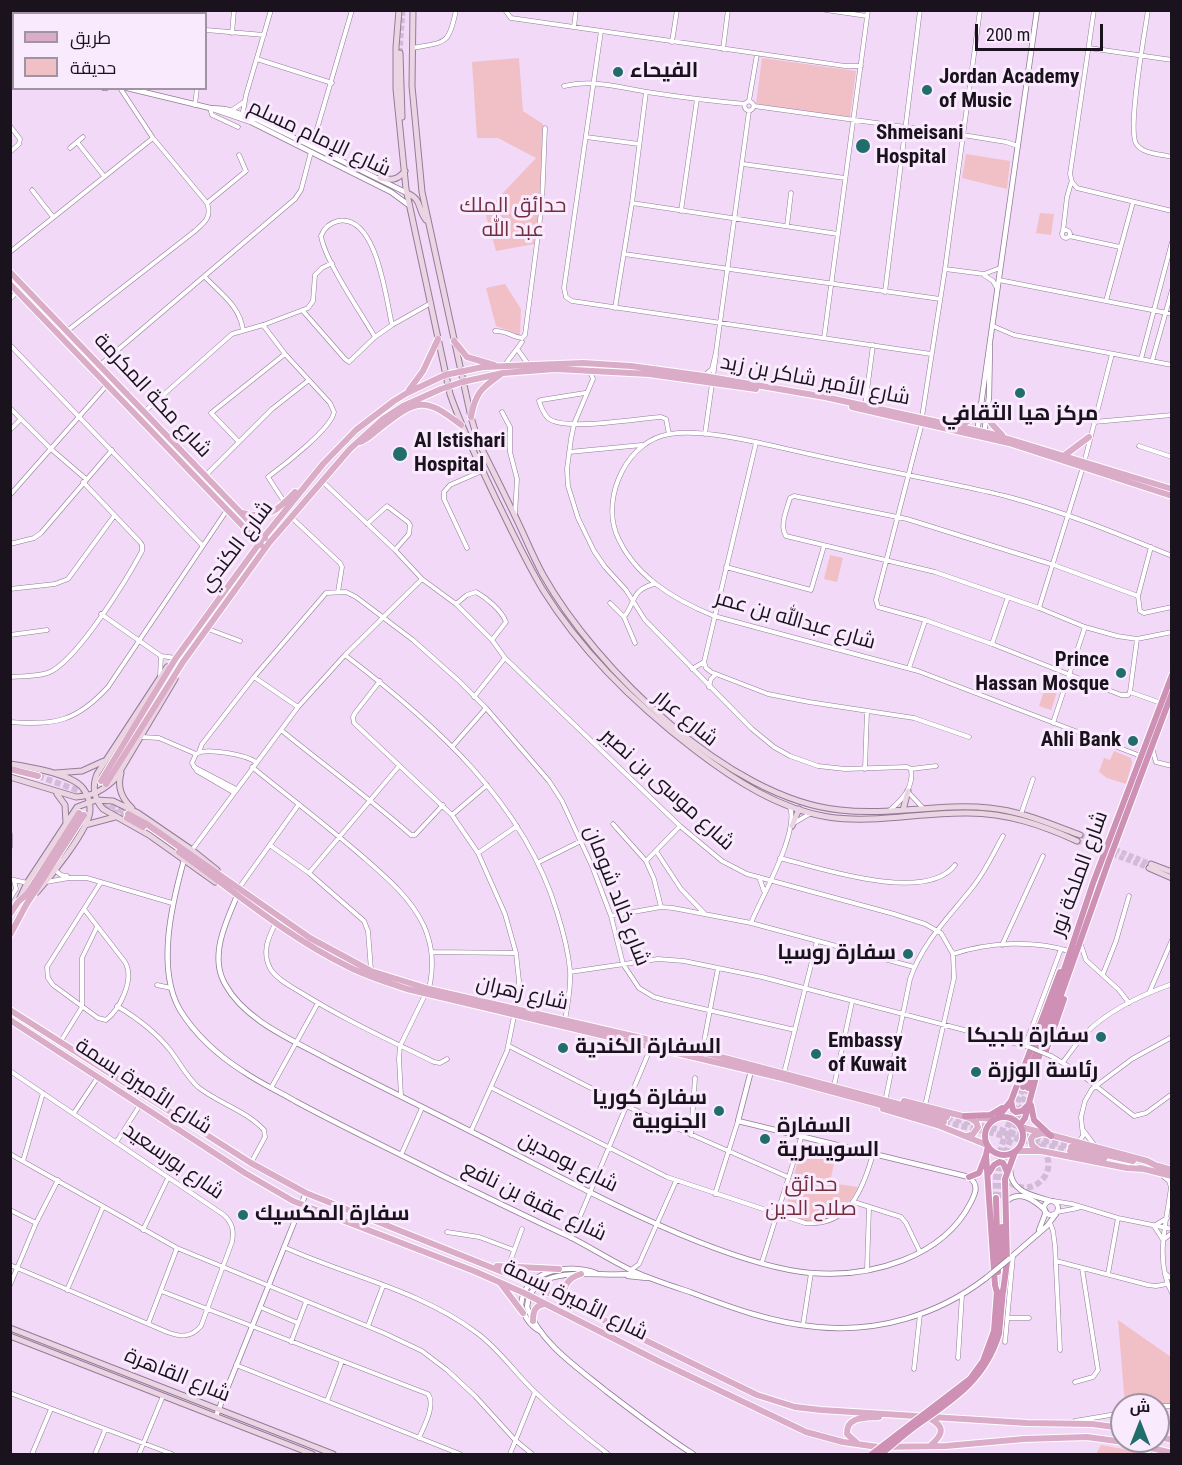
<!DOCTYPE html>
<html>
<head>
<meta charset="utf-8">
<style>
	body { margin:0 }
	#map { position:relative; width:1182px; height:1465px; overflow:hidden; background:#f2d9f8; font-family:"Roboto Condensed",Cairo,sans-serif }
	canvas { display:block }
	.frame { position:absolute; inset:0; border:12px solid #1a121d; pointer-events:none }
	.legend { position:absolute; left:12px; top:12px; width:195px; height:78px; box-sizing:border-box; background:#f9eafd; border:2px solid #a094a3; margin:0; padding:8px 10px; list-style:none; font-size:18px; color:#1a121d }
	.legend li { display:flex; align-items:center; gap:12px; height:30px }
	.legend b { width:30px; border:2px solid #a094a3 }
	.north { position:absolute; left:1110px; top:1393px; width:60px; height:60px; box-sizing:border-box; background:#f9eafd; border:2px solid #a094a3; border-radius:50%; rotate:0deg; font-size:16px; font-weight:700; line-height:24px; text-align:center; color:#1a121d }
	.north::after { content:''; display:block; margin:auto; width:21px; height:27px; background:#216d6b; clip-path:polygon(50% 0,100% 100%,50% 72%,0 100%) }
	.scale { position:absolute; left:975px; top:24px; width:128px; height:27px; box-sizing:border-box; border:3px solid #1a121d; border-top:0; padding-left:8px; font-size:18px; line-height:21px; white-space:nowrap; color:#1a121d; -webkit-text-stroke:4px #f9eafd; paint-order:stroke }
</style>
</head>
<body>
<div id="map">
<canvas width="1182" height="1465"></canvas>
<div class="frame"></div>
<ul class="legend">
<li><b style="height:8px;background:#daacc7"></b>طريق</li>
<li><b style="height:16px;background:#f0c0c6"></b>حديقة</li>
</ul>
<div class="north">ش</div>
<div class="scale">200 m</div>
</div>
<script>
const ctx = document.querySelector('canvas').getContext('2d');
ctx.lineJoin = 'round';
function fillPath(path, color) { ctx.fillStyle = color; ctx.fill(path, 'evenodd'); }
function trace(path, color, width, dash) { ctx.strokeStyle = color; ctx.lineWidth = width; ctx.lineCap = dash ? 'butt' : 'round'; ctx.setLineDash(dash || []); ctx.stroke(path); }
function write(font, color, halo, rows, align = 'center') {
  ctx.font = font + ' "Roboto Condensed",Cairo,sans-serif'; ctx.lineWidth = 6; ctx.setLineDash([]); ctx.textBaseline = 'middle'; ctx.strokeStyle = halo; ctx.fillStyle = color; for (const [text, x, y, turn = 0] of rows) {
    ctx.save(); ctx.translate(x, y); ctx.rotate((+turn || 0) * Math.PI / 180); ctx.textAlign = isNaN(turn) ? turn : align; if (halo) ctx.strokeText(text, 0, 0); ctx.fillText(text, 0, 0); ctx.restore();
  }
}
fillPath(new Path2D(`
	M519,58L523,111L543,124L540,202L534,244L496,251L485,212L536,158L498,138H477L472,62Z
	M762,58L856,71L850,117L756,104Z
	M966,154L1010,161L1007,189L962,178Z
	M1040,213L1054,214L1051,235L1036,233Z
	M505,284L521,309L520,335L496,326L486,288Z
	M830,555L843,558L837,582L824,579Z
	M1046,685L1058,689L1051,710L1039,706Z
	M1114,751L1131,758L1132,763L1126,784L1107,778L1099,772L1104,758L1110,760Z
	M802,1145L836,1153L830,1183L858,1187C842,1219 816,1232 784,1213Z
	M1118,1320L1171,1357V1407L1158,1405H1125Z
	M1101,1445L1134,1451L1138,1454H1096Z`), '#f0c0c6');
trace(new Path2D(`
	M400,53L403,10
	M1080,835L1151,864
	M1077,841L1149,868`), '#d2bbd7', 5, [5, 2.5]);
trace(new Path2D(`
	M38,776L88,794
	M102,801L128,814
	M104,807L127,818
	M947,1117L1071,1147
	M944,1122L1070,1151`), '#d2bbd7', 6, [6, 3]);
trace(new Path2D(`
	M1004,1176C1029,1209 1070,1164 1035,1144
	M996,1198C994,1154 1008,1127 1023,1087
	M1001,1198L1003,1161L1028,1088`), '#d2bbd7', 6, [6, 3]);
const minor = new Path2D(`
	M84,10L85,14
	M130,10V14
	M505,10L511,18L845,66H861
	M826,10L867,16
	M1094,10L1070,174L1072,182L1077,188L1172,211
	M1148,10C1145,32 1126,133 1137,145C1144,154 1161,154 1172,157
	M41,14V10
	M167,14V10
	M574,27L576,10
	M206,30L264,35
	M601,31L564,288L566,297L572,301L931,354
	M232,33L234,10
	M672,42L677,10
	M412,48C445,42 449,46 456,10
	M1089,48L1172,60
	M723,49L728,10
	M257,59L332,83
	M564,86C593,79 618,87 647,92C679,97 712,101 745,104
	M749,101L757,54
	M744.5 106a4.5 4.5 0 1 1 9 0a4.5 4.5 0 1 1-9 0Z
	M195,105L197,88
	M754,106L963,135L1006,142L1018,146
	M210,108L212,115L238,127
	M232,110L244,102
	M242,117L246,95L271,10
	M10,126L20,139L19,144L10,152
	M586,137L639,144
	M77,142L104,176
	M312,146L352,10
	M70,148L83,137
	M743,164L845,178
	M32,190L53,217
	M207,203L246,171L239,155
	M632,203L838,234
	M681,211L697,99
	M787,226L791,193
	M1062 234a4 4 0 1 1 8 0a4 4 0 1 1-8 0Z
	M1063,231L1067,197L1071,183
	M1069,236L1120,247
	M10,252L153,138
	M624,254L940,299
	M945,269L984,274L1000,268
	M984,275L993,281L997,288
	M205,277C220,293 240,306 243,330
	M999,280L1172,314
	M885,292L920,10
	M10,299L17,292
	M1106,301L1133,202
	M615,308L632,203L646,92
	M303,311L345,359L349,362L375,337L392,325L431,303
	M263,325L285,354L330,403L334,412C332,428 283,466 268,477L285,503
	M993,326L1014,335L1172,365
	M67,331L195,231C205,222 212,217 207,203L153,138L120,88
	M495,331C505,330 512,337 522,338L525,335L542,204L545,128
	M375,337C361,313 325,261 321,236C324,228 330,223 338,221C377,214 386,299 392,325
	M824,338L868,10
	M10,345L202,545
	M518,350L528,364
	M1141,359L1172,242
	M1152,361L1172,290
	M100,365L295,199L301,190L311,152
	M504,366L522,342
	M590,371L593,379L574,424L571,439L567,469L568,486L578,518L594,551L605,567L626,590L645,620L752,729L774,747L790,756L818,766L845,769L907,767L911,769L936,766
	M704,376L712,369L716,352L749,111
	M585,393L541,400L539,401C541,407 544,414 548,418C563,432 639,418 661,417L666,419L669,434
	M865,406L873,345
	M10,408L51,449L86,479
	M144,412L232,334L263,325L308,308L313,301L315,275L322,268L332,263
	M502,412L510,427V452L517,479L515,515
	M922,417L945,269L980,10
	M1094,422L1172,415
	M922,423L876,600L878,607L925,620L992,644L1121,695H1128L1130,692
	M10,430L21,419
	M705,434L716,355
	M239,442L211,413L285,354
	M1139,446L1172,457
	M569,452L642,445
	M205,476L272,409L309,380
	M322,481L395,550L422,579L456,604L492,640L505,658L680,826L722,861L747,874L894,914L925,924L941,933L953,954L954,978L925,1106
	M10,495L107,385
	M291,517L340,563L342,567L338,592
	M367,524L387,506L408,522L410,525L409,534L395,550
	M10,544L34,538L41,533L112,450
	M1151,547L1138,596L1140,611L1144,613L1172,607
	M467,548L444,499V492L450,485L482,471
	M726,567L811,590L824,546
	M10,589L55,584L68,579L114,516
	M1138,596L1054,565L907,519L794,496L790,498C787,509 779,526 786,536L935,572L1039,608L1085,627L1117,636L1137,639L1172,632
	M610,603L624,617L635,643
	M456,604L467,595L476,592C487,598 502,611 506,622L492,640
	M1039,608L1083,467L1112,354
	M101,614L161,656L176,658
	M624,617C636,602 631,590 654,584
	M208,629L240,641
	M10,635L47,630
	M992,644L1008,597
	M345,655C433,722 524,802 557,912C563,931 568,950 570,970C571,987 568,1004 565,1020
	M704,662L706,668L711,672L768,694L809,702L914,718L969,737
	M704,662L756,443
	M909,668L925,621
	M692,669L704,662
	M160,676L161,656
	M10,677C23,676 41,677 52,671C80,655 126,581 142,551V545L140,542L83,482
	M254,677L298,707
	M380,681L355,713L353,717L354,723L452,815L478,853L505,914L516,953L519,981L514,1008
	M709,687L711,679L715,675
	M1130,692L1137,639
	M1130,692L1161,703
	M474,697L505,658
	M10,722C55,726 77,721 108,687L227,510
	M1053,723L1085,627
	M281,730C324,765 369,798 411,835H415L443,805
	M142,737L159,738L196,754
	M452,747L486,708
	M1152,748L1156,762
	M199,752L202,744L254,677L326,593L346,592L356,597L413,640L459,681L486,708L549,781L562,801L592,866L611,916L623,964L639,988L654,997L665,1000L795,1030
	M1139,760L1138,755L918,671L714,616C675,600 633,576 616,533C602,495 628,440 670,434C708,428 771,446 809,454C854,464 898,473 942,482C965,487 987,491 1009,497C1065,512 1118,534 1172,556
	M1156,762L1172,766
	M194,767L236,789
	M252,767C289,797 327,826 363,857C386,877 411,898 424,926C433,947 434,966 429,989
	M865,769L867,711
	M233,792L197,771L192,763L196,754C206,747 246,755 256,762
	M908,792L923,808
	M890,810C903,799 914,787 911,769
	M1021,814L1033,779
	M452,815L487,785
	M794,823L811,813
	M613,824L646,861L654,879L661,907
	M10,834V847
	M271,846L309,873L364,921L368,931L371,970
	M192,850L298,707L345,655L422,579
	M656,851L681,889L705,914
	M478,853L517,826
	M780,858C819,868 926,904 955,865
	M646,861L680,826
	M539,862L581,841
	M55,870L61,875L67,876
	M309,873L399,766
	M759,877L764,891
	M10,879L27,883
	M46,882L69,878H87L172,903
	M239,888L299,804
	M10,899L16,889L14,880
	M84,909L125,962C135,979 120,1009 106,1020L98,1018L53,985L48,978L47,967L101,882
	M611,916L661,907L673,908L751,923L914,967
	M276,922C268,938 261,953 271,970C278,980 290,986 300,992C343,1019 389,1040 434,1062L440,1063L447,1059
	M751,923C762,896 799,833 790,807
	M1002,945L1043,856
	M1081,945L1086,960L1119,990L1129,1003
	M432,952L516,953
	M953,954C990,942 1032,940 1069,951
	M570,972L658,959L684,961L762,977L1029,1047
	M1103,974L1116,941L1129,896
	M157,985L171,988
	M1149,993L1172,940
	M117,1006C137,1018 155,1031 170,1050C180,1063 186,1076 198,1087C218,1103 247,1111 264,1130L265,1137L251,1163
	M61,1041L82,1007V958L97,927
	M509,1046L626,1106L788,1177
	M1025,1046L1061,949
	M702,1052L718,968
	M1051,1056L1078,1072L1134,1116L1146,1113L1172,1094
	M1063,1062C1070,1053 1077,1042 1086,1033C1109,1010 1141,995 1172,984
	M10,1071L224,1215C233,1224 234,1231 232,1242L201,1326C191,1338 180,1337 167,1332L10,1265
	M784,1073L817,941
	M834,1086L852,1002
	M271,1088L318,1003
	M492,1088L667,1177L805,1223C849,1227 863,1189 873,1154
	M401,1096L399,1059L400,1046L425,995
	M886,1097L910,979C922,943 949,917 972,888C985,872 993,854 1003,836
	M74,1113L98,1077
	M1083,1130L1095,1146
	M471,1131L507,1051L514,1016
	M691,1135L695,1078
	M117,1141L140,1105
	M1079,1141L1083,1136L1081,1117L1085,1101L1092,1089L1132,1059L1172,1037
	M10,1154L177,1248L148,1324
	M401,1155L422,1108
	M23,1161L43,1093
	M1163,1176L1169,1181L1171,1187C1167,1221 1154,1260 1172,1293
	M715,1194L738,1121
	M1053,1201L1072,1204L1118,1218L1172,1229
	M854,1202L901,1217L906,1223L920,1252
	M10,1210L36,1223L10,1285
	M1057,1212L1078,1208
	M1167,1218L1154,1226L1163,1240L1172,1233
	M36,1223L58,1180
	M1050,1223L1053,1231L1055,1246L1060,1350
	M143,1230L168,1178
	M447,1232L479,1237L514,1250
	M571,1238L651,1047
	M284,1247C347,1276 420,1290 477,1333C499,1349 515,1373 535,1392C558,1414 583,1435 608,1454
	M177,1248L384,1333L422,1351L447,1370L475,1396L515,1440L532,1454
	M1056,1261L1148,1285L1156,1286L1167,1284
	M762,1262L801,1138
	M508,1267L522,1229
	M867,1269L869,1208
	M631,1270L639,1264L676,1181
	M1165,1273L1172,1279
	M1108,1274L1118,1218
	M67,1290L103,1207
	M161,1291L428,1394C436,1405 424,1426 419,1438
	M260,1307L298,1323
	M1008,1318H1029
	M803,1325L811,1273
	M368,1326L383,1286
	M291,1342L306,1302
	M1005,1342L1013,1256
	M958,1358L962,1295
	M236,1365L460,1454
	M914,1369L920,1314
	M1075,1382L1093,1377L1098,1370L1082,1268
	M10,1393L172,1454
	M327,1401L342,1361
	M1158,1406H1172
	M1075,1421L1122,1413
	M1140,1447L1150,1454
	M32,1454L51,1409
	M95,1454L105,1430
	M139,1454L163,1396
	M510,1454L535,1392`);
const tertiary = new Path2D(`
	M10,75H14
	M10,82H14
	M104,88H106
	M127,88L210,108L251,122L391,192L410,206
	M210,108L225,109L256,119L407,193
	M977,433L1037,10
	M984,435L989,397L990,346
	M184,860C172,903 156,969 180,1010C196,1036 219,1056 244,1072C260,1083 278,1091 295,1101C343,1127 392,1150 441,1175C484,1196 527,1217 570,1237C592,1248 613,1262 635,1272C653,1280 672,1286 690,1292C732,1308 773,1323 817,1327C878,1333 938,1315 986,1278
	M237,896C226,922 209,956 225,984C245,1021 293,1040 329,1060C377,1085 425,1108 472,1132C548,1170 621,1211 699,1242C732,1255 776,1270 811,1273C870,1278 943,1258 971,1202C976,1192 979,1185 969,1177L738,1121L751,1071
	M1010,1169C1011,1193 1032,1195 1051,1201
	M1044 1208a7 7 0 1 1 14 0a7 7 0 1 1-14 0Z
	M1005,1203C1018,1188 1034,1200 1045,1210
	M1039,1230L1046,1212
	M1009,1259L1047,1226L1056,1214
	M637,1273C606,1280 532,1258 527,1307C540,1343 578,1368 606,1391C635,1413 663,1435 693,1454
	M628,1276L647,1278
	M540,1331C530,1326 524,1316 521,1305C524,1270 568,1263 596,1273
	M216,1416L306,1193`);
const secondary = new Path2D(`
	M399,10L396,47V89L406,189L450,394C462,429 479,463 495,497C511,529 525,560 543,590C583,654 636,705 695,750C734,780 779,809 828,817C874,824 922,812 968,813C1007,813 1042,825 1077,841
	M413,10L412,86L422,192L471,417L478,441C490,465 502,489 514,514C524,534 532,555 543,575C596,669 729,799 840,810C890,816 939,803 989,808C1021,811 1050,824 1080,835
	M400,53L402,117
	M380,178C391,180 397,181 405,171
	M407,193C423,200 417,209 426,220
	M167,667L97,774C92,786 94,799 103,809L149,835L215,882
	M10,764C29,767 67,773 81,786C88,793 92,806 89,816C83,836 52,875 37,892
	M56,773L82,771L104,761
	M121,773C117,787 121,798 132,808
	M10,777L76,797C93,796 104,790 116,778L175,679
	M57,794L65,805L66,823
	M903,810L908,791
	M85,825L115,817
	M792,826L799,809
	M1151,864L1172,872
	M1149,868L1172,878
	M19,900L27,883L77,807L96,800L113,801L138,813L192,850L217,870
	M10,1328L333,1454
	M10,1336L312,1454`);
const primary = new Path2D(`
	M10,272L265,538
	M10,284L261,545
	M454,341L467,357L494,365
	M409,390L423,371L438,339
	M852,407L1009,443L1172,496
	M987,413L991,423L1002,435
	M471,417C475,394 481,388 500,375
	M962,425L981,412
	M360,442C368,439 373,433 380,428C417,399 424,396 461,425
	M1065,455L1089,437
	M242,513C268,520 278,510 295,492
	M10,769L38,776
	M101,781L176,658L264,537L323,464L356,430L394,401L407,393L445,375L483,367L583,363L631,366L704,376L825,397L992,434L1172,489
	M106,784L183,662L269,543L350,449L383,419L403,406L441,389L462,382L503,373L555,369L649,374L756,389
	M128,814L148,825L310,938L371,971L429,989L702,1052L947,1117
	M127,818L143,827
	M179,852C234,891 286,936 347,966C366,976 387,982 407,989L782,1078L944,1122
	M10,914L18,902L27,894L79,813
	M10,935L26,905L84,815
	M10,1010L251,1163L306,1193L520,1279L757,1395L795,1407L821,1410L1027,1423L1092,1424L1122,1428
	M10,1020L245,1173L293,1201L474,1271L524,1293L658,1361L806,1432L843,1442L878,1447L946,1446L1024,1439L1087,1437L1131,1443L1172,1453
	M904,1101L970,1118
	M883,1109L940,1126L987,1145
	M980,1118L995,1119
	M1021,1127L1147,1161L1159,1167
	M967,1136L973,1134L978,1127L976,1122L970,1118
	M1071,1147L1133,1161
	M1038,1150L1032,1145L1031,1139L1033,1136L1043,1133
	M1017,1151H1041L1127,1168L1144,1169
	M1070,1151L1104,1159
	M1158,1166L1172,1170
	M1140,1168L1172,1176
	M497,1266L559,1269
	M501,1284L523,1313
	M566,1300C561,1287 568,1278 581,1274
	M533,1321C533,1311 535,1306 544,1304
	M927,1417C945,1426 945,1433 930,1446
	M1158,1436L1172,1440
	M856,1442L847,1434C846,1416 866,1418 879,1417`);
const trunk = new Path2D(`
	M1046,1051L1064,999
	M1023,1087L1041,1039L1093,883L1172,675
	M1028,1088L1108,863L1172,693
	M1011,1101L1013,1110L1016,1112L1022,1111L1027,1106
	M1031,1105L1034,1120L1051,1136
	M965,1116L990,1115L1002,1108
	M985 1136a19 19 0 1 1 38 0a19 19 0 1 1-38 0Z
	M998,1117L1011,1101L1060,972
	M1020,1125L1025,1118L1035,1081
	M988,1146L986,1155L995,1285L997,1293
	M989,1173L994,1165L999,1162L1003,1163L1007,1172
	M969,1177L979,1173L986,1155
	M996,1198L998,1272
	M1002,1227L1003,1265
	M1003,1292L1007,1262L1005,1179L1015,1152
	M994,1331L997,1291
	M999,1334L1003,1290`);
trace(minor, '#927c98', 5);
trace(tertiary, '#927c98', 6);
trace(secondary, '#927c98', 7);
trace(primary, '#fff', 8);
trace(trunk, '#fff', 8);
trace(minor, '#fff', 4);
trace(tertiary, '#fff', 4.5);
trace(secondary, '#ecd5e3', 5);
trace(primary, '#daacc7', 6);
trace(trunk, '#ce90b4', 6);
const minorBridge = new Path2D(`
	M1029,1047L1051,1056`);
const tertiaryBridge = new Path2D(`
	M986,1278L1009,1259`);
const trunkBridge = new Path2D(`
	M872,1454L970,1379L983,1361L994,1331
	M881,1454C893,1445 904,1434 917,1425C954,1399 985,1380 999,1334`);
trace(minorBridge, '#927c98', 5, []);
trace(tertiaryBridge, '#927c98', 6, []);
trace(trunkBridge, '#fff', 8, []);
trace(minorBridge, '#fff', 4);
trace(tertiaryBridge, '#fff', 4.5);
trace(trunkBridge, '#ce90b4', 6);
for (const [x, y, r, color] of [
	[618,72,6,"#216d6b"],
	[927,90,6,"#216d6b"],
	[863,146,8,"#216d6b"],
	[1020,393,6,"#216d6b"],
	[400,454,8,"#216d6b"],
	[1121,673,6,"#216d6b"],
	[1133,741,6,"#216d6b"],
	[908,954,6,"#216d6b"],
	[1101,1037,6,"#216d6b"],
	[563,1048,6,"#216d6b"],
	[816,1054,6,"#216d6b"],
	[976,1072,6,"#216d6b"],
	[719,1111,6,"#216d6b"],
	[765,1139,6,"#216d6b"],
	[243,1215,6,"#216d6b"]
]) { const dot = new Path2D(); dot.arc(x, y, r, 0, 2 * Math.PI); ctx.fillStyle = color; ctx.fill(dot); trace(dot, '#f9eafd', 2); }
write('bold 21px', '#1a121d', '#f9eafd', [
	["الفيحاء",630,72],
	["Jordan Academy",939,78],
	["of Music",939,102],
	["Shmeisani",876,134],
	["Hospital",876,158],
	["مركز هيا الثقافي",1020,415,"center"],
	["Al Istishari",414,442],
	["Hospital",414,466],
	["Prince",1109,661,"right"],
	["Hassan Mosque",1109,685,"right"],
	["Ahli Bank",1121,741,"right"],
	["سفارة روسيا",896,954,"right"],
	["سفارة بلجيكا",1089,1037,"right"],
	["Embassy",828,1042],
	["of Kuwait",828,1066],
	["السفارة الكندية",575,1048],
	["رئاسة الوزرة",988,1072],
	["سفارة كوريا",707,1099,"right"],
	["الجنوبية",707,1123,"right"],
	["السفارة",777,1127],
	["السويسرية",777,1151],
	["سفارة المكسيك",255,1215]
], 'left');
write('21px', '#1a121d', '#f9eafd', [
	["شارع الإمام مسلم",319,139,25],
	["شارع الأمير شاكر بن زيد",815,381,11],
	["شارع مكة المكرمة",152,396,47],
	["شارع الكندي",237,547,-53],
	["شارع عبدالله بن عمر",795,621,16],
	["شارع عرار",685,719,39],
	["شارع موسى بن نصير",667,790,42],
	["شارع الملكة نور",1080,874,-70],
	["شارع خالد شومان",616,896,69],
	["شارع زهران",522,994,13],
	["شارع الأميرة بسمة",143,1087,33],
	["شارع بورسعيد",173,1162,35],
	["شارع بومدين",568,1163,27],
	["شارع عقبة بن نافع",534,1202,26],
	["شارع الأميرة بسمة",575,1301,26],
	["شارع القاهرة",177,1376,22]
]);
write('21px', '#72303e', '#f9eafd', [
	["حدائق الملك",513,207],
	["عبد الله",513,231],
	["حدائق",811,1186],
	["صلاح الدين",811,1210]
]);
</script>
</body>
</html>
